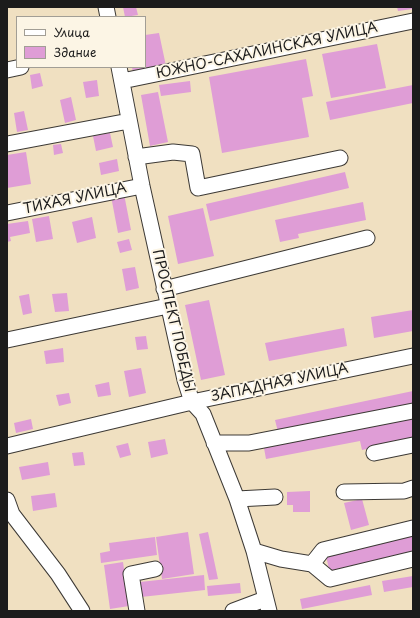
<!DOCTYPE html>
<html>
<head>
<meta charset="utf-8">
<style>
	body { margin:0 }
	#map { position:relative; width:420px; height:618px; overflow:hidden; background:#f0e0c1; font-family:"Playpen Sans",sans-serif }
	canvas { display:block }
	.frame { position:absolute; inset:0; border:8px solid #1c1c1c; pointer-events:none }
	.legend { position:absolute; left:16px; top:16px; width:130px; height:52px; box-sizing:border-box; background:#fcf5e5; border:1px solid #a29e95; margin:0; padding:5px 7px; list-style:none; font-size:12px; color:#1c1c1c }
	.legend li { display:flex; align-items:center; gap:8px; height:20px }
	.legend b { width:20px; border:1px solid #a29e95 }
</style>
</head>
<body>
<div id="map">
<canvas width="420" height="618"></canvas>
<div class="frame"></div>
<ul class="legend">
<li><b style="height:5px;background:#fff"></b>Улица</li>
<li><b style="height:11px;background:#df9dd6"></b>Здание</li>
</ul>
</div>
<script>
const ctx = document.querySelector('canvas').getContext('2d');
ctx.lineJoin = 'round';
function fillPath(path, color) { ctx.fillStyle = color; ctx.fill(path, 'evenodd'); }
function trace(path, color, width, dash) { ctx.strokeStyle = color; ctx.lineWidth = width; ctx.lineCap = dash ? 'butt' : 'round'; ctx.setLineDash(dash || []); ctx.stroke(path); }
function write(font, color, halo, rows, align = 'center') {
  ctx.font = font + ' "Playpen Sans",sans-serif'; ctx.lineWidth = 4; ctx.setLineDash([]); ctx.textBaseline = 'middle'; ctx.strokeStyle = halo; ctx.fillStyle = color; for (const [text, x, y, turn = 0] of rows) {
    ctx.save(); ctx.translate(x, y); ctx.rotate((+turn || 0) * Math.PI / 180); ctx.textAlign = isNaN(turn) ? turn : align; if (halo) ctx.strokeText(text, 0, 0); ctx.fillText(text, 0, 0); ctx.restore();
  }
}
fillPath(new Path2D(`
	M123,7H136L138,15L125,17Z
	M397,7H413V9L398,11Z
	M159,33L166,66L133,73L132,67H145V35Z
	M377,44L386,88L331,98L322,54Z
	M306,59L313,96L302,98L309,137L222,153L209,77Z
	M40,73L43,86L32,89L30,75Z
	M97,80L99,96L86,98L83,82Z
	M190,81L191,92L161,96L159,85Z
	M413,85V103L330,120L326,102Z
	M158,92L168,142L150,146L141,95Z
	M71,97L76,120L65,123L60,100Z
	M24,111L28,130L17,132L14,113Z
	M110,133L113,147L96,151L93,136Z
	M61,144L63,153L54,155L53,145Z
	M26,152L31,184L7,188V155Z
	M117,159L119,171L101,175L99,163Z
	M345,172L349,188L210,221L206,204Z
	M124,194L131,230L118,233L111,196Z
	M363,202L366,220L298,234L299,238L280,242L275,220Z
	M203,208L214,256L178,264L168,216Z
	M49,216L53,239L36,242L32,219Z
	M92,217L96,238L77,243L72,222Z
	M28,221L30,233L10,237L11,241L7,242V224Z
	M129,239L132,250L120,253L117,242Z
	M135,267L139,288L126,291L122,269Z
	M67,293L69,311L55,312L52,294Z
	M29,294L32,313L23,315L19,296Z
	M209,300L225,375L201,380L185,305Z
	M413,310V331L374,338L371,317Z
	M344,328L347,346L269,361L265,343Z
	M146,336L148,349L137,350L135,337Z
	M63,348L64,362L46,364L44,351Z
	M141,368L146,393L129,397L124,371Z
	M109,382L111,395L98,397L95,385Z
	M413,391V404L278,432L275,420Z
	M69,393L71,403L59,406L56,395Z
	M413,417V439L362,450L360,441L266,459L264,448Z
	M31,419L33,429L16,433L14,423Z
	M165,439L168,454L151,458L148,442Z
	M128,443L131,455L120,458L116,446Z
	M83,452L85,465L74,466L72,453Z
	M48,462L50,475L22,480L19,467Z
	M310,491V512H293V505H287V492Z
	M55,493L57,507L33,511L31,496Z
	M362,499L369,525L351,530L344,503Z
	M188,532L194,574L162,579L156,537Z
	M208,532L218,579L209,580L199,534Z
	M413,533V554L330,573L325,552Z
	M155,537L157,555L101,563L100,553L110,551L109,543Z
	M123,562L129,606L110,609L104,565Z
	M204,575L205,590L141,597L140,582Z
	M413,576V587L384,592L382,581Z
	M240,583L241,593L208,596L207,586Z
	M370,585L372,595L302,609L300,599Z`), '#df9dd6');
const minor = new Path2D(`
	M106,7L108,17
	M119,67L142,186L185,380L192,402L203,414L237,499L254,551L269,611
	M7,70L21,67
	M122,81L413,21
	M7,144L129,121
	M136,157L173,152L192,154L198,188L340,158
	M7,213L142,186
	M164,289L367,238
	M7,340L168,306
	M214,443H249L413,411
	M7,446L192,402L413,356
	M374,453L413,445
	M344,492L404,491L413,488
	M237,499L275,497
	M7,500L12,514L58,574L82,611
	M254,551L281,559L312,564L323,550L413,528
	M312,564L330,579L413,559
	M137,611L131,574L155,569
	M233,611L265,599`);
trace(minor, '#3c3935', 17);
trace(minor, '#fff', 15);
write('14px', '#1c1c1c', '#fcf5e5', [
	["ЮЖНО-САХАЛИНСКАЯ УЛИЦА",267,51,-12],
	["ТИХАЯ УЛИЦА",75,199,-12],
	["ПРОСПЕКТ ПОБЕДЫ",173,321,77],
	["ЗАПАДНАЯ УЛИЦА",280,383,-12]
]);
</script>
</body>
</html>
